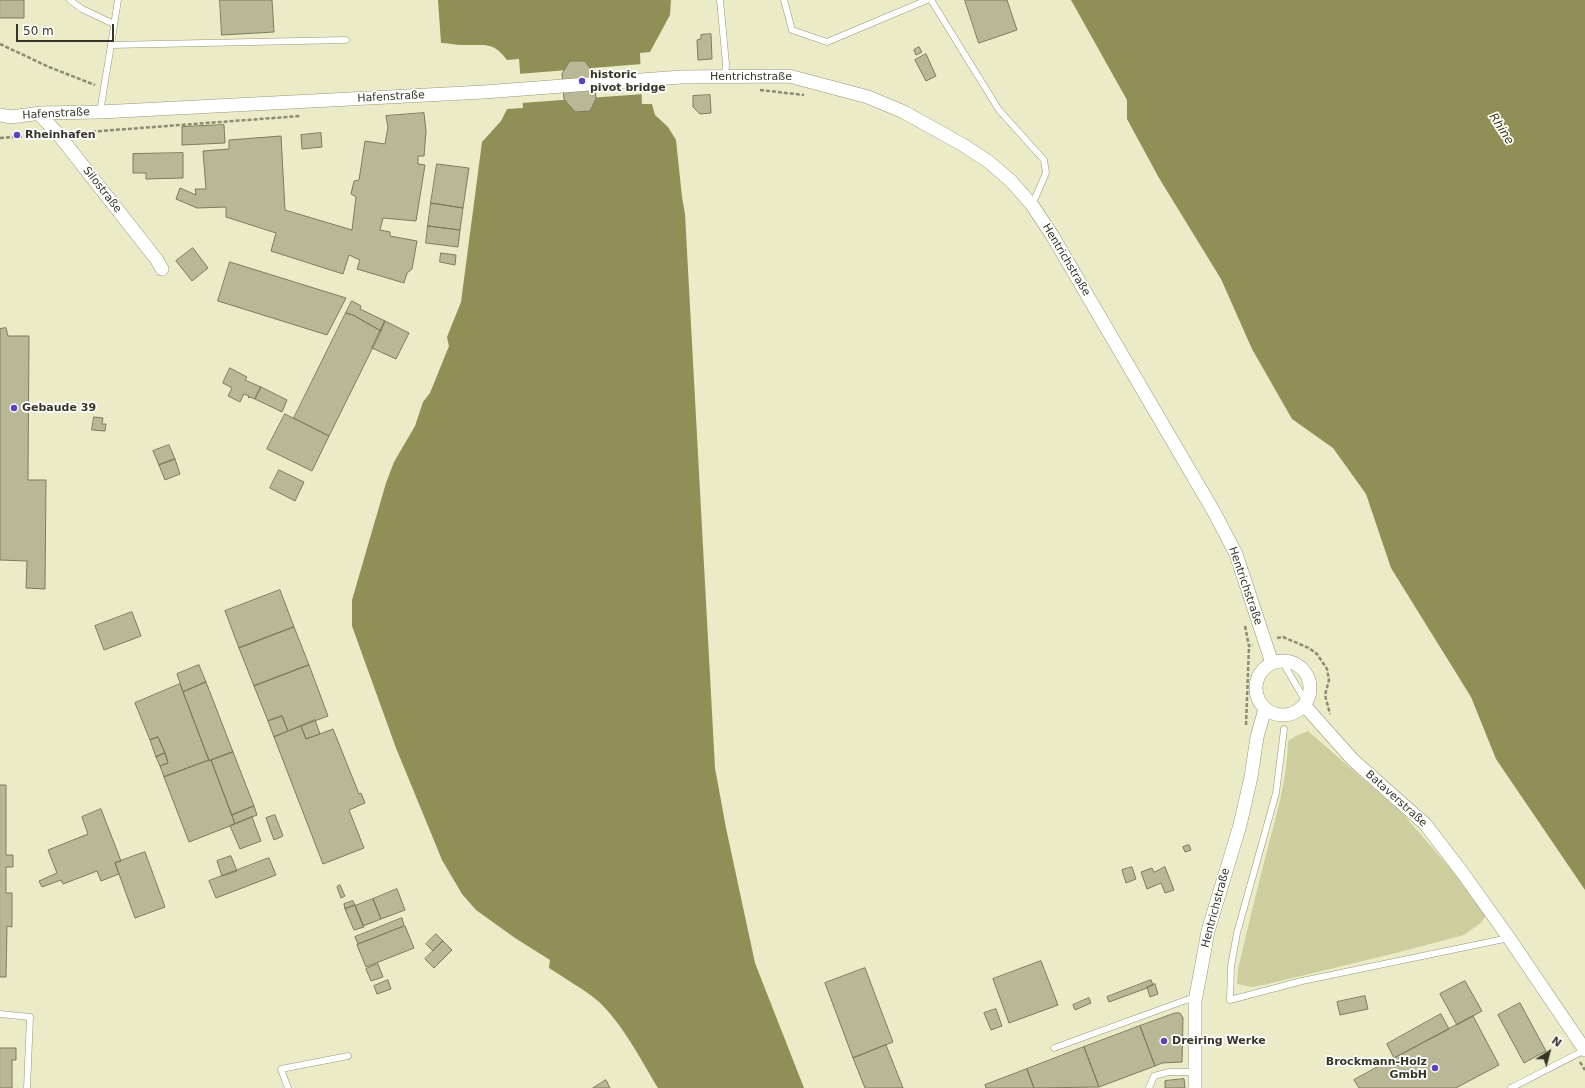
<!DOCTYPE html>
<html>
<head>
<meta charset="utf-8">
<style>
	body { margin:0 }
	#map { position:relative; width:1585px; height:1088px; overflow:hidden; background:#ebebc8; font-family:"DejaVu Sans",sans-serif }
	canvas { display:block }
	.north { position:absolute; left:1529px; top:1032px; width:40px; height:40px; -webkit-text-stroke:3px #fff; paint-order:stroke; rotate:36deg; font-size:11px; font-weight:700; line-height:16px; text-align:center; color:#363628 }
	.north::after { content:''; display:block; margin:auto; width:14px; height:18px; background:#363628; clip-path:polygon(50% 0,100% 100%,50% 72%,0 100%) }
	.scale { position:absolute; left:16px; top:24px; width:98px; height:18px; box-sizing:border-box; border:2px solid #363628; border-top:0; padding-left:5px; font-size:12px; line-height:14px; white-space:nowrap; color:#363628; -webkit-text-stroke:3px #fff; paint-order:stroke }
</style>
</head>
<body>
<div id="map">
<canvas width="1585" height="1088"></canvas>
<div class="north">N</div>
<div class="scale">50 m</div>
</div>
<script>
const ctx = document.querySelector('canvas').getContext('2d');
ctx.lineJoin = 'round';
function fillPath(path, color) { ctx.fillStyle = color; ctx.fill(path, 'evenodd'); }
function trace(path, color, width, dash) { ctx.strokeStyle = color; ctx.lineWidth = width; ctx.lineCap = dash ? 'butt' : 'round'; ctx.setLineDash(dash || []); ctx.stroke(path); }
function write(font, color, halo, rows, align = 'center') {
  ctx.font = font + ' "DejaVu Sans",sans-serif'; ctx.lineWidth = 3.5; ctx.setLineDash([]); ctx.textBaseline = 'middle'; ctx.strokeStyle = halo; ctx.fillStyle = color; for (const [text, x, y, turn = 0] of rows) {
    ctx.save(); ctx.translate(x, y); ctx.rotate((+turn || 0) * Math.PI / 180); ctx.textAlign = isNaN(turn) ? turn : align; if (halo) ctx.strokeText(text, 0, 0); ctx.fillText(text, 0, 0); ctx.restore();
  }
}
fillPath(new Path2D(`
	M1308,731L1403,814L1449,867L1486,915L1482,922L1464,935L1396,953L1268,984L1252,987L1237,984L1238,969C1247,931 1256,893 1266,855C1276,816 1287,782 1288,741L1294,737Z`), '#cecd9d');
fillPath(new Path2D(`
	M438,0H671L670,15L650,52L640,53L642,104H652L655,115L668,127L676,140L682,197L685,214L715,768L726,828L755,963L804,1088H658C641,1060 622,1023 598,1001C585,990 564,978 549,968L550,960L515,938L476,910L462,894L442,860L396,748L352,626V600L386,483L394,462L415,426L423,402L430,393L449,346L447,337L461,302L482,142L501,121L507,109L523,108L519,59L507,60C493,40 483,46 463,45C455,45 448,43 441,43Z
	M1071,0H1585V890L1496,759L1471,697L1391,568L1366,494L1333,448L1292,419L1252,349L1221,279L1159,178L1127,119V100Z`), '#908f55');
fillPath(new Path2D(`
	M642,64L644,94L521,103L518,74Z`), '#ebebc8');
const building = new Path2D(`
	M0,0H24V18H0Z
	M220,0H272L274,32L222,35Z
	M965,0H1007L1017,30L979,43Z
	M711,34L712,59L698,60L697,40L701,39V35Z
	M919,47L922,52L916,55L914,50Z
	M926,54L936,76L926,81L915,60Z
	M570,61H585L594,74L596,99L590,111L575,112L564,99L562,74Z
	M710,95L711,113L700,114L693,107V96Z
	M424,113L426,131L424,156H418V164L425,165L416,221L383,218L380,230L390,232V236L417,241L412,269L407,273L404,283L357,269L360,260L349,255L343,274L271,251L276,233L226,217V207L197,208L176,199L180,188L196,195L195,189H206L203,151L229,149V140L281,136L285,210L352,230L356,197L351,194L354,181L359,180L365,141L385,144L388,127L386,116Z
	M224,125L225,143L182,145V127Z
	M321,133L322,147L302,149L301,135Z
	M183,153V178L146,179V173H133V154Z
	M437,164L469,168L463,208L431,203Z
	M431,203L463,208L460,230L428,226Z
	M428,226L460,230L458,247L426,243Z
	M193,248L208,268L192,281L176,261Z
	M441,253L456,255L455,265L440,262Z
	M230,262L346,298L327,335L218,301Z
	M352,301L361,306L360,309L385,321L381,331L353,315L346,313Z
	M346,313L353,315L381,331L329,436L294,418Z
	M385,321L409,333L396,359L372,348Z
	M6,328L8,336H29L28,480H46L45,589L26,588L27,561L0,560V329Z
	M230,368L247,377L245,380L261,387L255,399L250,397L249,398L248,397L249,396L244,394L240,402L228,396L232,388L223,383Z
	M261,387L287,400L282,412L255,399Z
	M285,414L329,436L312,471L267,449Z
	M94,417L103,418L102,424H106L105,431L92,430Z
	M169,445L175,459L159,465L153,451Z
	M175,459L180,474L165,480L159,465Z
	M279,470L304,482L295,501L270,488Z
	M280,590L294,627L239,648L225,611Z
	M132,612L141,636L104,650L95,626Z
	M294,627L309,665L254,686L239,648Z
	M199,665L206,682L183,692L177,674Z
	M309,665L328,716L288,731L282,716L268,721L254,686Z
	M206,682L233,752L209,761L183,692Z
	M180,684L209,760L164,777L160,766L168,763L165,753L158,737L150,740L135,703Z
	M282,716L288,731L274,737L268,721Z
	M315,720L320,734L306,739L301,726Z
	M301,726L306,739L333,729L359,794L361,793L365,803L349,810L364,848L323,864L274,737Z
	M158,737L165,753L156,757L150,740Z
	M233,752L254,806L232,815L211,760Z
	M165,753L168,763L160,766L156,757Z
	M209,760H211L235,824L189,842L164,777Z
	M0,785H6V855H13V867H6V893H12V927L7,926L6,977H0Z
	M254,806L257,815L235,824L232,815Z
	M101,809L121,861L115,863L119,874L101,881L97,871L63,884L61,880L42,887L39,881L57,873L48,850L88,834L82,817Z
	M275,815L283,836L274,840L266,818Z
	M252,817L261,841L240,849L230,826Z
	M1189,845L1191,850L1185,852L1183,847Z
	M145,852L165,907L135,918L115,863Z
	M231,856L237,871L222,876L217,861Z
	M269,858L276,875L216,898L209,881Z
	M1132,867L1136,879L1126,883L1122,870Z
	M1165,867L1174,890L1165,893L1161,883L1147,889L1141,872L1152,868L1154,872Z
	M340,885L345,896L341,898L337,887Z
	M397,889L405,910L381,919L373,899Z
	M373,899L381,919L363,926L355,906Z
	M353,901L355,905L345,909L344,904Z
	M355,905L364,927L354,930L345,909Z
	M402,918L404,926L358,944L355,937Z
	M405,926L414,948L366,967L357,945Z
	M436,934L443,941L433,951L426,944Z
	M443,941L452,950L434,968L425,959Z
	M1041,961L1058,1005L1009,1023L993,979Z
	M378,964L383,977L371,981L366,969Z
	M865,968L893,1042L853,1058L825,983Z
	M388,980L391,989L377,994L374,986Z
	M1151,980L1153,985L1147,988L1109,1002L1107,997Z
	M1465,981L1482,1011L1457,1025L1440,994Z
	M1155,984L1158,994L1150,997L1147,987Z
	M1365,996L1368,1009L1340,1015L1337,1002Z
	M1089,998L1091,1003L1075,1010L1073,1005Z
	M1520,1003L1546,1051L1524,1063L1498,1015Z
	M996,1009L1002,1026L991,1030L984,1013Z
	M1175,1013H1180L1183,1018L1182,1062L1162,1063L1155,1066L1140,1026Z
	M1441,1014L1449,1029L1394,1058L1387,1044Z
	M1473,1016L1499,1065L1456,1088H1359L1354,1080Z
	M1140,1026L1155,1066L1099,1087L1084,1047Z
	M886,1045L903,1088H865L853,1058Z
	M1084,1047L1099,1087L1034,1088L1027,1069Z
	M0,1048H16V1060H12V1088H0Z
	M1027,1069L1034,1088H986L985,1085Z
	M1184,1079L1185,1088H1165V1081Z
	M606,1080L610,1088H593Z`);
fillPath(building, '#b8b897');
trace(building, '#7c7b5c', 1);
const service = new Path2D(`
	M70,0L82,9L114,24
	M720,0L726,64L725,77
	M784,0L792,30L827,42L927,0
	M931,0L999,110L1044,160L1046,173L1032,205
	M111,45L118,0
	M100,112L111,45L346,40
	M1282,661L1306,702
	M1284,729L1276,793L1237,933L1231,966L1230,1000L1302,981L1509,938
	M0,1014L30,1017L27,1088
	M1054,1048L1189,999L1195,1001
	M288,1088L281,1069L348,1056
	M1149,1088L1154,1076L1169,1072H1195
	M1511,1088L1585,1050`);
const minor = new Path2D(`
	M39,114L58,134L157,260L162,269
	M0,115L11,117L41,113L100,112L484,92L681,77L789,76L868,97L904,112L963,145L989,162L1011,181L1032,205L1052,235L1214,512L1236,554L1272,663
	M1256 688a27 27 0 1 1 54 0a27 27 0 1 1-54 0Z
	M1304,705L1353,760L1425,824L1462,872L1509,938L1585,1050
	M1195,1088V1001L1202,964L1208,931L1240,825L1251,777L1257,737L1265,709`);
trace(service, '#989777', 7);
trace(minor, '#989777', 14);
trace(new Path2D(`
	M0,44L49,67L95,85
	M760,90L804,95
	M74,133L300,116
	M0,138L43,135
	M1245,626L1249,646L1253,645
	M1277,638L1283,637L1309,648L1317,654L1327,669L1329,680L1325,695L1330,714
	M1246,725L1249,646
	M1580,1062L1585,1070`), '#8c8c74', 2.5, [4, 2]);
trace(service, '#fff', 6);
trace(minor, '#fff', 13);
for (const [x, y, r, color] of [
	[582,81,4,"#5b43bb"],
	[17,135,4,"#5b43bb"],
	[14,408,4,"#5b43bb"],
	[1164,1041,4,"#5b43bb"],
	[1435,1068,4,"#5b43bb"]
]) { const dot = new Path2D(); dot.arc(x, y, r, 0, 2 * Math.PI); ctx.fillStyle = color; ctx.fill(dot); trace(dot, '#fff', 1.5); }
write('bold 11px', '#363628', '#fff', [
	["historic",590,75],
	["pivot bridge",590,88],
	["Rheinhafen",25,135],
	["Gebaude 39",22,408],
	["Dreiring Werke",1172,1041],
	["Brockmann-Holz",1427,1062,"right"],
	["GmbH",1427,1075,"right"]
], 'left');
write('11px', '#363628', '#fff', [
	["Hentrichstraße",751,77],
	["Hafenstraße",391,97,-3],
	["Hafenstraße",56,114,-3],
	["Silostraße",102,190,52],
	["Hentrichstraße",1066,260,59],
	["Hentrichstraße",1245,586,71],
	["Bataverstraße",1396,799,42],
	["Hentrichstraße",1216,908,-75]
]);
write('italic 12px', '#413f10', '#fff', [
	["Rhine",1501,129,57]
]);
</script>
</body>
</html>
